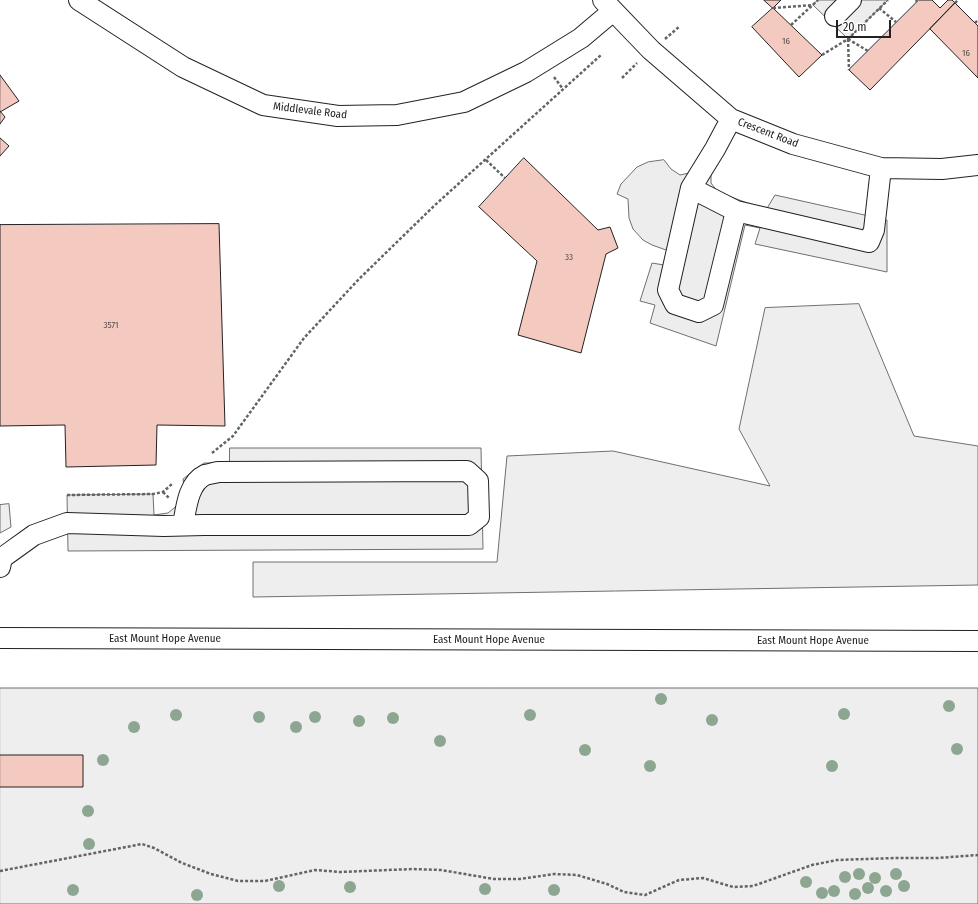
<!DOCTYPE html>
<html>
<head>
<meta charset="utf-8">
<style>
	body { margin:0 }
	#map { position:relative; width:978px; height:904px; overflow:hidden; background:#fff; font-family:"Fira Sans Condensed",sans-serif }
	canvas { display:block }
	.scale { position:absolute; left:836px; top:20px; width:55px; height:18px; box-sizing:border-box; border:2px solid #222; border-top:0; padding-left:5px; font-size:12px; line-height:14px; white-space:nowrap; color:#222; -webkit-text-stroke:3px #fff; paint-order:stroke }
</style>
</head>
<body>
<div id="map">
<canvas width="978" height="904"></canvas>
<div class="scale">20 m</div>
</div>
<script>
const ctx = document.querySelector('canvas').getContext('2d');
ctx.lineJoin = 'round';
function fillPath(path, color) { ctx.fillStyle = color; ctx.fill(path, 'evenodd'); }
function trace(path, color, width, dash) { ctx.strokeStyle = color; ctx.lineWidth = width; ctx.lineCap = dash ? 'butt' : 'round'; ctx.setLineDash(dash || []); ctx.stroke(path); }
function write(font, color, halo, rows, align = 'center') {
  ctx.font = font + ' "Fira Sans Condensed",sans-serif'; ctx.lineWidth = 3; ctx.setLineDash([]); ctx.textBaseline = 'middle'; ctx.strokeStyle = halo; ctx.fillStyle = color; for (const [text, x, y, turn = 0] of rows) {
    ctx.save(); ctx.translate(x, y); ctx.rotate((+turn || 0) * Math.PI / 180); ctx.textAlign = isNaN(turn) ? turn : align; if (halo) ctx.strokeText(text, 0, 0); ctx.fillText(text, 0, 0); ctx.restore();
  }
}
const green = new Path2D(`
	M859,304L914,436L978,446V585L253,597V562H497L507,456L613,451L770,486L739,429L765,308Z
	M9,504L11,527L0,533V505Z
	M0,688H978V904H0Z`);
fillPath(green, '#eee');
trace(green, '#6f6f6f', 1);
const parking = new Path2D(`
	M818,0H888L848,39L813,5Z
	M664,160L671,169L680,175L689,173L711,174V183L718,192L766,210L775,195L887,220V272L755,244L760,228L745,225L716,346L650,323L655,305L640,301L652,263L664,265L669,251L652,245L643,240L633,229L629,218L628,199L617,194L621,184L637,167L648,162Z
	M230,448H481L483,549L68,551L67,495L153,494L154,515L168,513L180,503L184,486L183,479L204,463H229Z`);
fillPath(parking, '#ededed');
trace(parking, '#6f6f6f', 1);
const building = new Path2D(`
	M764,0H781L773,8Z
	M919,0H932L940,8L948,0H952L955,3L870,90L849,70Z
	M955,3L978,26V78L930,29Z
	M773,8L822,55L799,77L752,27Z
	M0,75L19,101L0,112Z
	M0,111L5,117L0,124Z
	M0,138L9,146L0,156Z
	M524,158L598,230L610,227L618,248L606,254L581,353L518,335L537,261L479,207Z
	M219,224L225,426L157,425L156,465L66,467L65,425L0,426V225Z
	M0,755H83V787H0Z`);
fillPath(building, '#f3c9c0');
trace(building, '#222', 1);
const minor = new Path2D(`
	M79,0L183,67L263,105L338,116L397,115L464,102L526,72L581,38L613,11
	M603,0L651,50L731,119L793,144L881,168L942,169L978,165
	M835,16L851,0
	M731,119L715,149L691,188L736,211L869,242L874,230L881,168
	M691,188L668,290L675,304L699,312L713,305L736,211
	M0,567L2,558L34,535L67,523L164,526L204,525H469L479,517L478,481L467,471L218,472C214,473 209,474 205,475C188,483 186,509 183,525
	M0,638L978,641`);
trace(minor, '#222', 22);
trace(new Path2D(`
	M916,0L917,2
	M955,3L958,0
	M773,8L813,5
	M879,8L896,22
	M975,23L978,20
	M791,25L818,0
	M665,39L680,26
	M848,39L849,70
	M848,39L868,51
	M822,55L848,39L888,0
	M554,77L563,89
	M622,78L637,63
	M486,160L505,178
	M212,453L233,436L304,338L359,279L435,205L601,55
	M163,492L170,499
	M67,495L153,494L163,492L173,483
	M0,871L142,844L154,848L182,863L211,874L238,881H265L315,870L340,872L413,869L441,870L494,879H520L554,874L577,875L607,884L624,892L645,895L679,880L703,878L733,887L753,886L812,865L837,860L896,858H938L978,855`), '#646464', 2.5, [3, 2]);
trace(minor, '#fff', 20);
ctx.fillStyle = '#8da692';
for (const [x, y] of [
	[661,699],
	[949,706],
	[844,714],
	[176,715],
	[530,715],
	[259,717],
	[315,717],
	[393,718],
	[712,720],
	[359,721],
	[134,727],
	[296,727],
	[440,741],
	[957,749],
	[585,750],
	[103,760],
	[650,766],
	[832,766],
	[88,811],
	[89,844],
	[859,874],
	[896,874],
	[845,877],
	[875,878],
	[806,882],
	[279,886],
	[904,886],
	[350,887],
	[868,888],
	[485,889],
	[73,890],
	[554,890],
	[834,891],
	[886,891],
	[822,893],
	[855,894],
	[197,895]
]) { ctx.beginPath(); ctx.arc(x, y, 6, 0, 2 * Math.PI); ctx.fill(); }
write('9px', '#564c4a', null, [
	["16",786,41],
	["16",966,53],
	["33",569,257],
	["3571",111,325]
]);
write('11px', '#222', '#fff', [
	["Middlevale Road",310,111,7],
	["Crescent Road",768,133,21],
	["East Mount Hope Avenue",165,639],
	["East Mount Hope Avenue",489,640],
	["East Mount Hope Avenue",813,641]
]);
</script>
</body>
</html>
